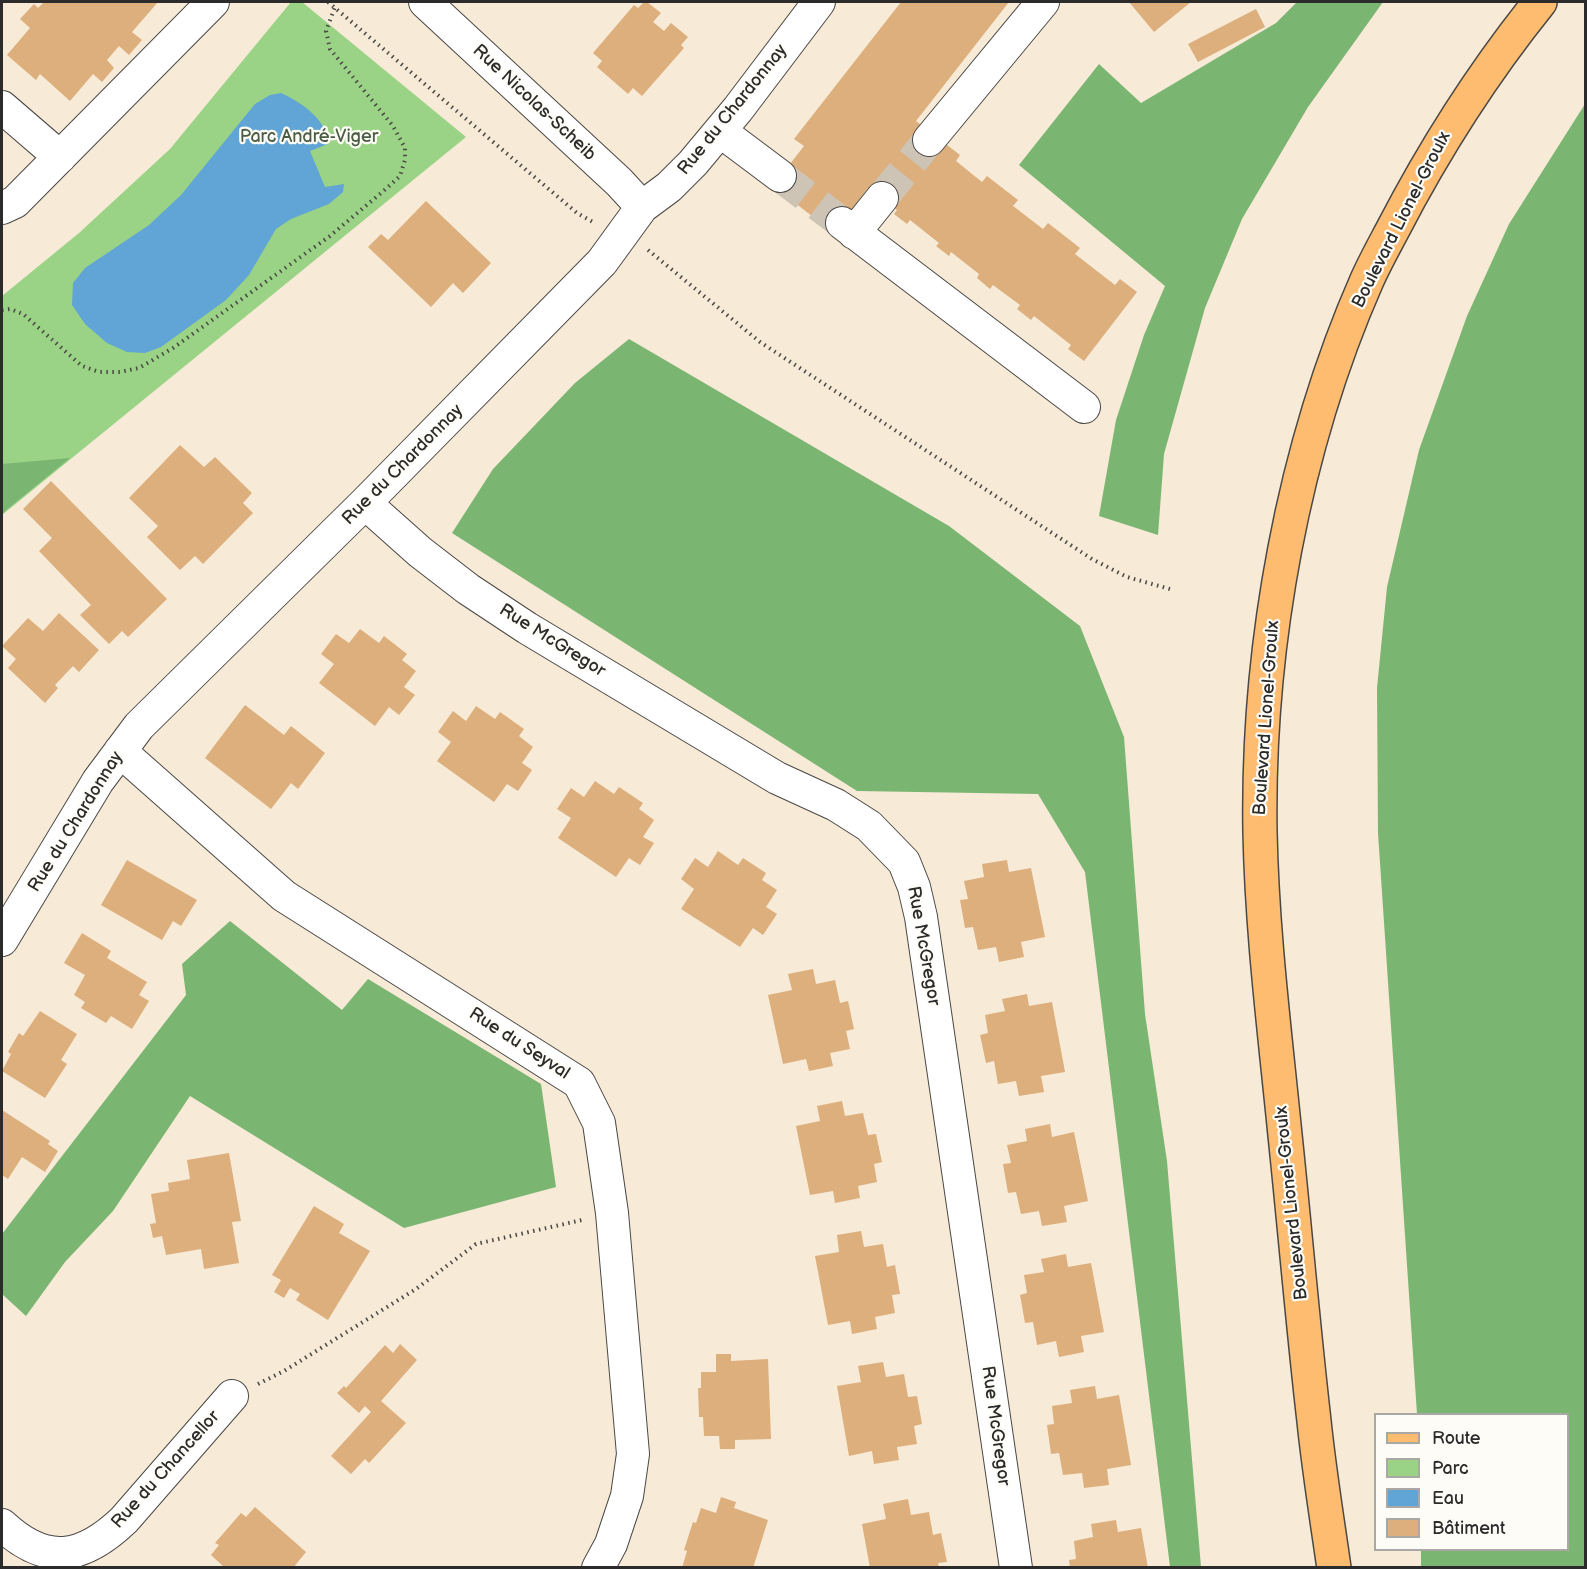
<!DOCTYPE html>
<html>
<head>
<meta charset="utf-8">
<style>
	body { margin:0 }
	#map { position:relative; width:1587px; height:1569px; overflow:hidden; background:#f7ead7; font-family:"Balsamiq Sans",sans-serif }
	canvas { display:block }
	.frame { position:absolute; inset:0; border:3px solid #2b2b2b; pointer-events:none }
	.legend { position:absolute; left:1374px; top:1413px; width:195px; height:138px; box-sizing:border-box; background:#fdfcf7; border:2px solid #a9a8a5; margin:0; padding:8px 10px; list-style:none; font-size:18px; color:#2b2b2b }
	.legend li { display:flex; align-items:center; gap:12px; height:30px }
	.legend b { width:30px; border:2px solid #a9a8a5 }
</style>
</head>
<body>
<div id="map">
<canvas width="1587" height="1569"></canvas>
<div class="frame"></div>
<ul class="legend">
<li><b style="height:8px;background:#fdbc70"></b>Route</li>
<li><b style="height:16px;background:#9ad385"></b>Parc</li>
<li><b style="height:16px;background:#60a5d5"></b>Eau</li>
<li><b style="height:16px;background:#dcaf7c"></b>Bâtiment</li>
</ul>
</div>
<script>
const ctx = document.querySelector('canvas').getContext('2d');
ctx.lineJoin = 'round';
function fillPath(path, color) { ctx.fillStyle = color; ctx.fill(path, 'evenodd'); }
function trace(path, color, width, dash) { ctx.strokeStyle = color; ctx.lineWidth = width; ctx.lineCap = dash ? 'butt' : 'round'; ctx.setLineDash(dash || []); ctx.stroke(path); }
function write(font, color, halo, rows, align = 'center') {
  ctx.font = font + ' "Balsamiq Sans",sans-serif'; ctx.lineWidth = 4.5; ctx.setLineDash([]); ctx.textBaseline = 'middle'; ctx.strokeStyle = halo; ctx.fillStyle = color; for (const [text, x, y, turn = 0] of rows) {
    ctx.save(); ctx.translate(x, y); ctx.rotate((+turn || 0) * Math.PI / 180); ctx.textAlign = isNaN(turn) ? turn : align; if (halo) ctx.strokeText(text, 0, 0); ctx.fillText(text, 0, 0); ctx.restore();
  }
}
fillPath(new Path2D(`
	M291,2H302L466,137L2,515V296L79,233L170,149Z`), '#9ad385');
fillPath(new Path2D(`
	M1297,2H1383L1308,107L1242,219L1205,308L1164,454L1158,535L1099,516L1116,420L1144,335L1165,286L1019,165L1099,64L1141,103L1276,23Z
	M1585,104V1567H1421V1550H1568V1414H1417L1378,833L1377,688L1387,587L1419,450L1467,316L1509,224Z
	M629,339L949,526L1080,626L1124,737L1145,1014L1167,1161L1201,1567H1170L1085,872L1038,794L857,791L452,533L493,469L575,383Z
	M70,458L5,511L2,515V464Z
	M230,921L342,1010L368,979L541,1084L556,1187L404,1228L190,1096L113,1211L65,1262L26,1316L2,1294V1234L186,995L182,964Z`), '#7bb572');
fillPath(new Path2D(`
	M281,93C301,102 328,120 328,144L310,151L325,187L344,184L343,192L329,204L291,219L276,229L249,275L226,300L161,347L145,353L127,352L107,343L85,324L72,305L73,283L85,268L149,225L181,195L255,104L270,95Z`), '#60a5d5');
fillPath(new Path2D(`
	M44,2H158L132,32L142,40L129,55L119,46L107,60L114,68L102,82L93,74L70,101L40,74L36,80L7,55L30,28L20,19L34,4L38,8Z
	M644,2H647L661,13L653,22L664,31L671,23L688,37L681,45L684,48L642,96L633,88L628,94L597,67L602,61L593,53L634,5L638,8Z
	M901,2H1009L916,121L960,155L956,161L982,182L987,176L1018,200L1013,206L1043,229L1048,223L1080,248L1075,254L1115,285L1120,279L1137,292L1084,361L1068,349L1071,345L1034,316L1031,320L1017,309L1020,305L993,285L990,289L977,278L979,274L951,252L949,256L936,246L939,243L910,220L907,224L894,214L897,210L868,188L834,233L773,186L804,146L794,139Z
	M1129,2H1191L1154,32Z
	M1256,9L1265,27L1198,62L1188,44Z
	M426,201L491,263L463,293L453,283L431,307L368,247L381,234L388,240Z
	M180,445L204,467L215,457L252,493L243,503L253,513L203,564L195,556L180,570L147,537L158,526L129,498Z
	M51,481L167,599L128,637L122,631L109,644L80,615L91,605L39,551L52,538L23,509Z
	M59,613L99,650L79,672L73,666L55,685L58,688L45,703L8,668L16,659L2,646L28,618L43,631Z
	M360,629L379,643L384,636L407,654L402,660L416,671L404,687L415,695L399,715L389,707L375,726L319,683L334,664L321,654L336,634L349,643Z
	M245,705L284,735L291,726L325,753L298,789L291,783L271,809L205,758Z
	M476,706L495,719L500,712L524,729L519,736L533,747L522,763L532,770L518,791L507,784L494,802L437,761L451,742L438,732L453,711L466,721Z
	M595,781L614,794L619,787L643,803L639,809L654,820L643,837L654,843L640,865L629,858L616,877L558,838L571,818L557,809L571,788L584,797Z
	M718,851L738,865L743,858L766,873L762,880L777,890L766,907L777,914L763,935L753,928L740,947L681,909L694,889L681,879L695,858L708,867Z
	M127,860L197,900L181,926L173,921L162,940L101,905Z
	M1007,860L1009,872L1031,868L1045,937L1021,942L1024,957L999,962L996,947L978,950L973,927L965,928L960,900L968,899L964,881L984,877L982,864Z
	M82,933L111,951L107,958L147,982L139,995L149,1001L132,1029L111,1016L106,1023L81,1008L85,1002L74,995L85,975L64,963Z
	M813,969L816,984L835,980L840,1003L848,1001L854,1029L846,1031L850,1049L830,1053L833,1066L809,1071L806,1059L783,1064L768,995L792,990L788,974Z
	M1027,994L1029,1006L1052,1002L1065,1072L1041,1076L1044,1092L1019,1096L1016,1081L998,1084L994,1061L986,1063L980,1035L988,1033L985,1015L1005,1011L1002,999Z
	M40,1011L77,1034L61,1060L67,1064L45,1098L2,1071L11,1054L8,1052L19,1033L23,1036Z
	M842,1101L845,1116L863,1113L868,1135L876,1134L882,1162L874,1164L877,1182L858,1186L860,1198L835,1203L833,1191L810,1195L796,1126L820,1121L817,1106Z
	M2,1110L50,1141L48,1144L58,1151L45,1172L22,1157L8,1179L2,1175Z
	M1050,1124L1052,1137L1074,1132L1088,1201L1064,1206L1067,1222L1042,1226L1039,1211L1021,1214L1016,1192L1008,1193L1003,1164L1011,1163L1007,1145L1027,1141L1025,1129Z
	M229,1153L241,1221L232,1222L239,1263L204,1269L201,1249L166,1255L162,1236L153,1238L150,1224L156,1223L151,1194L169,1191L168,1183L190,1179L187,1160Z
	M314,1206L344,1224L339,1233L370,1251L328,1320L296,1300L300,1294L290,1288L284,1298L274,1292L281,1280L272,1275Z
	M861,1231L864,1247L883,1244L887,1267L895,1265L900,1294L892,1295L895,1313L875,1317L877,1329L852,1334L850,1321L828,1325L815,1256L839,1252L837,1235Z
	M1066,1254L1068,1267L1091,1263L1104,1332L1081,1336L1084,1352L1059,1357L1056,1341L1037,1345L1033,1322L1025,1323L1020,1295L1027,1293L1024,1275L1044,1272L1041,1259Z
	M400,1344L417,1360L381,1401L406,1423L369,1463L365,1459L351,1474L331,1456L371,1412L365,1406L359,1413L337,1393L344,1386L346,1388L385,1345L393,1353Z
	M716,1354H731V1361L768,1359L771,1439L735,1440V1449H720L719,1436H704L703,1417H699L698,1388H701V1372H716Z
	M883,1362L886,1377L904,1374L908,1397L917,1396L922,1424L914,1426L917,1444L897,1447L899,1460L874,1464L872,1451L849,1456L837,1386L861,1382L858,1366Z
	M1095,1386L1097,1399L1119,1395L1131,1465L1107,1469L1109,1485L1084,1488L1082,1473L1063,1475L1059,1453L1051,1454L1047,1425L1054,1424L1052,1406L1072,1403L1070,1390Z
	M721,1497L736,1502L734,1508L768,1520L753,1568H682L687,1551L684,1550L693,1522L696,1523L701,1508L716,1513Z
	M908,1499L911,1515L929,1512L933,1535L941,1533L947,1562L938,1563L939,1568H870L862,1524L886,1519L883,1504Z
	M255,1507L306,1552L293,1568H225L211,1555L219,1545L215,1543L241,1513L246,1517Z
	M1116,1520L1118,1532L1141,1528L1148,1568H1070L1069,1560L1076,1559L1074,1541L1093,1537L1091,1524Z`), '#dcaf7c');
trace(new Path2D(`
	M780,176L842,223
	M882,198L929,140`), '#cec4b5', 32, [32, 16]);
const minor = new Path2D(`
	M425,2L619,182L642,207
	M2,107L60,157
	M720,131L780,176
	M929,140L1043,2
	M2,208L15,202L213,2
	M842,223L1084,407
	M854,233L882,198
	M365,503L420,552L468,589L527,628L777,778L836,805L869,826L904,862L914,887L921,917L1016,1568
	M120,751L284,896L579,1083L599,1123L612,1213L633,1454L627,1496L611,1544L598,1568
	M2,940L98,781L139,726L365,503L602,262L642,207L669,187L693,163L738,109L819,2
	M2,1525C46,1566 82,1560 124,1520L232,1396`);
const major = new Path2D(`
	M1334,1568C1327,1519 1319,1470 1314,1421C1303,1326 1295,1230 1285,1135C1275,1034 1262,933 1260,832C1257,648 1293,448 1367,280C1375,262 1384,246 1393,229C1436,146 1482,74 1540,2`);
trace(minor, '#4a4845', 34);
trace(major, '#4a4845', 36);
trace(new Path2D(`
	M328,2L577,213L593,222
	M648,250L760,342L1092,559L1127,577L1170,589
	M2,310L10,309L23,314L82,366L99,372H120L139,368L173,348L330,236L387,188L400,176L405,160V148L393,126L330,49L326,31L335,7
	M258,1384L284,1371L416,1289L476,1244L582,1220`), '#4a4845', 4, [1.5, 4.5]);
trace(minor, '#fff', 32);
trace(major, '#fdbc70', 33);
write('18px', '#2b2b2b', '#fdfcf7', [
	["Rue Nicolas-Scheib",534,103,43],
	["Rue du Chardonnay",733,110,-51],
	["Boulevard Lionel-Groulx",1402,220,-63],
	["Rue du Chardonnay",403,465,-45],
	["Rue McGregor",552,641,32],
	["Boulevard Lionel-Groulx",1267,718,-86],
	["Rue du Chardonnay",76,822,-58],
	["Rue McGregor",923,946,80],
	["Rue du Seyval",519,1044,33],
	["Boulevard Lionel-Groulx",1292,1203,-96],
	["Rue McGregor",995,1426,82],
	["Rue du Chancellor",166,1470,-48]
]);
write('18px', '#4c5d46', '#fdfcf7', [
	["Parc André-Viger",309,137]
]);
</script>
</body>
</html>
